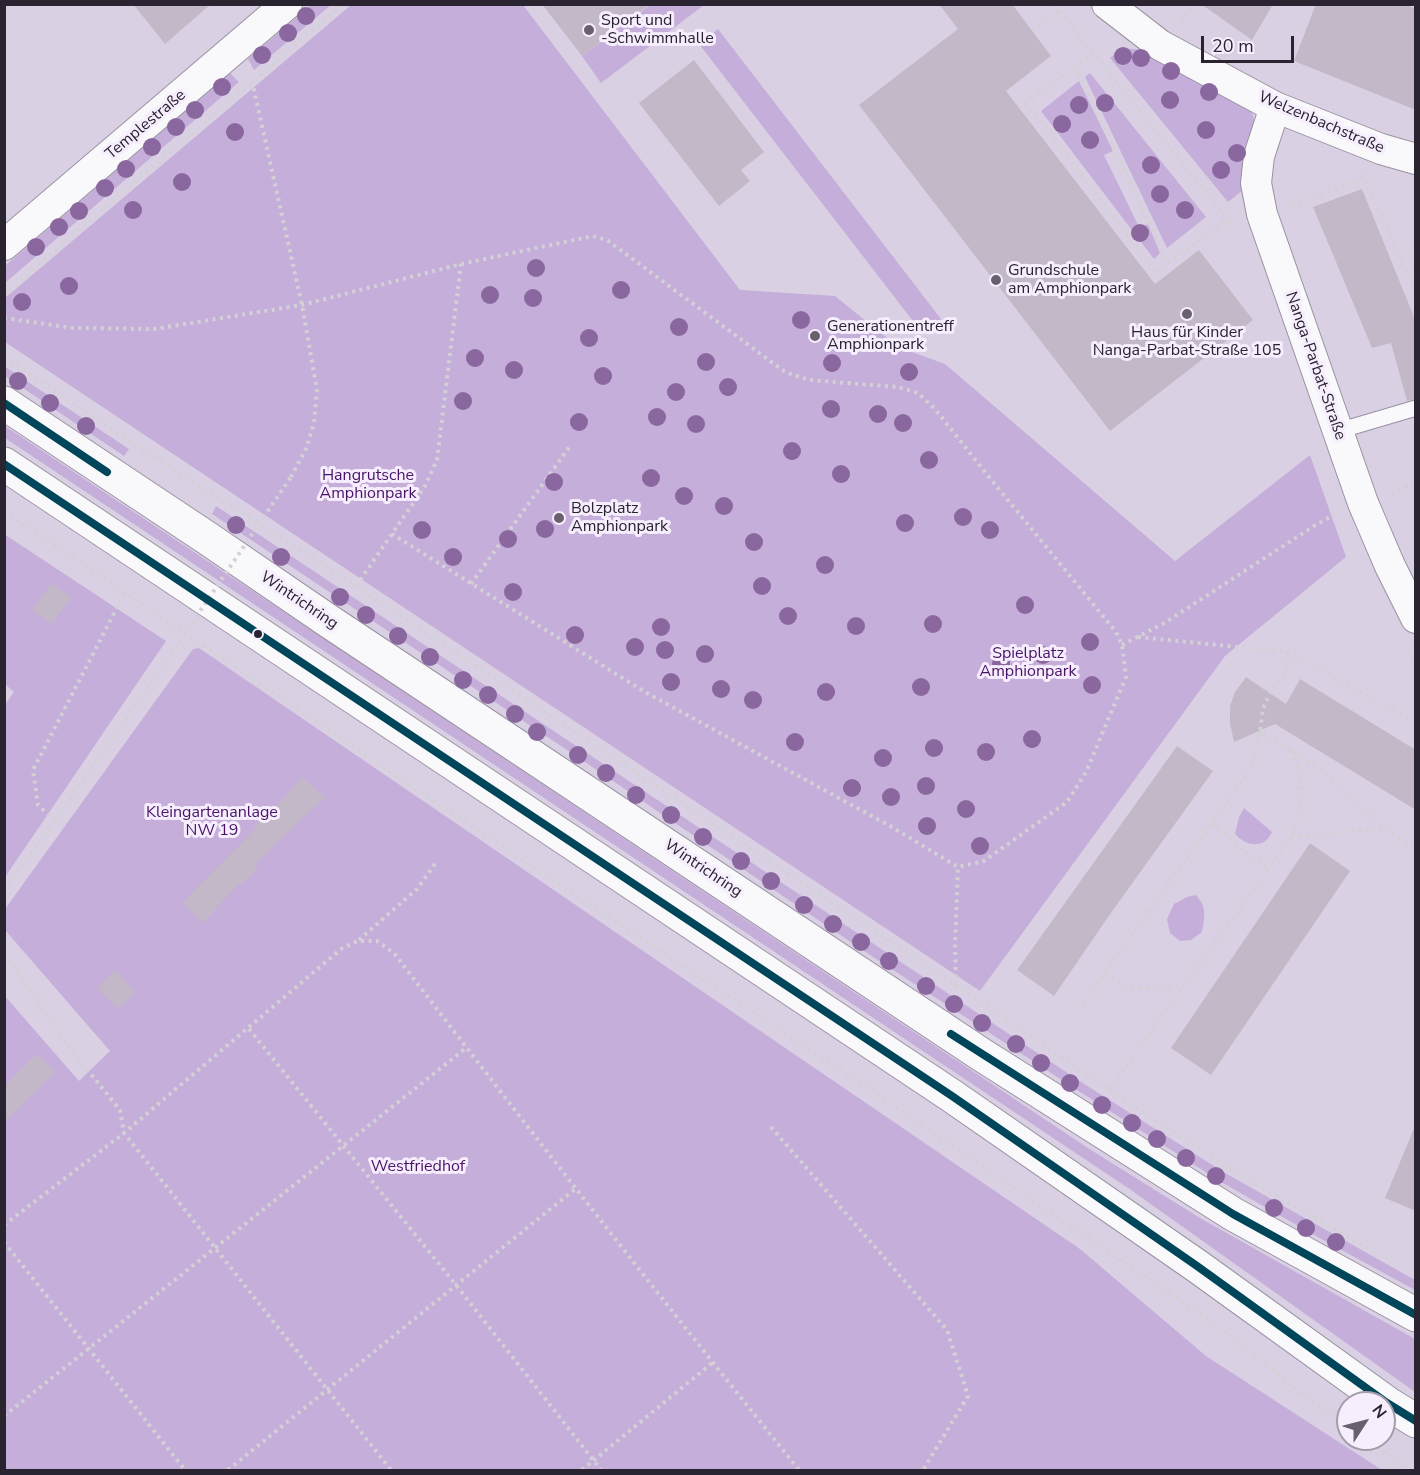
<!DOCTYPE html>
<html>
<head>
<meta charset="utf-8">
<style>
	body { margin:0 }
	#map { position:relative; width:1420px; height:1475px; overflow:hidden; background:#dad0e4; font-family:"Nunito Sans",sans-serif }
	canvas { display:block }
	.frame { position:absolute; inset:0; border:6px solid #2a2330; pointer-events:none }
	.north { position:absolute; left:1336px; top:1391px; width:60px; height:60px; box-sizing:border-box; background:#f6eefd; border:2px solid #a49dab; border-radius:50%; rotate:54deg; font-size:16px; font-weight:700; line-height:24px; text-align:center; color:#2a2330 }
	.north::after { content:''; display:block; margin:auto; width:21px; height:27px; background:#68606f; clip-path:polygon(50% 0,100% 100%,50% 72%,0 100%) }
	.scale { position:absolute; left:1201px; top:36px; width:93px; height:27px; box-sizing:border-box; border:3px solid #2a2330; border-top:0; padding-left:8px; font-size:18px; line-height:21px; white-space:nowrap; color:#2a2330; -webkit-text-stroke:4px #f6eefd; paint-order:stroke }
</style>
</head>
<body>
<div id="map">
<canvas width="1420" height="1475"></canvas>
<div class="frame"></div>
<div class="north">N</div>
<div class="scale">20 m</div>
</div>
<script>
const ctx = document.querySelector('canvas').getContext('2d');
ctx.lineJoin = 'round';
function fillPath(path, color) { ctx.fillStyle = color; ctx.fill(path, 'evenodd'); }
function trace(path, color, width, dash) { ctx.strokeStyle = color; ctx.lineWidth = width; ctx.lineCap = dash ? 'butt' : 'round'; ctx.setLineDash(dash || []); ctx.stroke(path); }
function write(font, color, halo, rows, align = 'center') {
  ctx.font = font + ' "Nunito Sans",sans-serif'; ctx.lineWidth = 6; ctx.setLineDash([]); ctx.textBaseline = 'middle'; ctx.strokeStyle = halo; ctx.fillStyle = color; for (const [text, x, y, turn = 0] of rows) {
    ctx.save(); ctx.translate(x, y); ctx.rotate((+turn || 0) * Math.PI / 180); ctx.textAlign = isNaN(turn) ? turn : align; if (halo) ctx.strokeText(text, 0, 0); ctx.fillText(text, 0, 0); ctx.restore();
  }
}
fillPath(new Path2D(`
	M312,4L331,5L254,70L248,59Z
	M351,5H523L740,290L835,296L898,347L945,364L1175,561L1310,455L1346,557L1225,656L980,991L5,342V298Z
	M650,5H704L601,83L582,56Z
	M718,29L941,319L923,334L699,44Z
	M1122,48L1155,51L1249,108C1264,132 1245,152 1242,176C1241,180 1242,186 1243,190L1228,202L1110,58Z
	M230,73L239,82L5,283V266Z
	M1090,73L1206,217L1167,248L1085,77Z
	M1079,81L1113,151L1104,155L1139,227L1148,224L1160,253L1154,259L1041,111Z
	M4,366L129,449L124,456L5,376Z
	M5,426L1091,1150L1200,1218L1415,1339V1392L1131,1190L5,438Z
	M216,506L1078,1080L1225,1173L1415,1280V1290L1323,1240L1221,1182L1074,1088L867,953L582,760L212,514Z
	M4,534L166,641L5,877V705L14,692L5,684Z
	M199,648L1080,1249L1206,1356L1382,1470H5L4,995L79,1081L110,1051L5,930V909L193,649Z
	M1244,808L1272,832C1264,850 1246,846 1235,834L1239,817Z
	M1196,895C1207,907 1205,916 1202,932L1191,940L1180,941L1170,933L1167,919L1174,904L1187,897Z`), '#c5aed9');
fillPath(new Path2D(`
	M133,4H211L165,44Z
	M542,4H650L582,56Z
	M939,4H1012L1051,56L1006,91L1155,284L1199,250L1253,320L1110,431L859,105L958,29Z
	M1201,4H1273L1252,40Z
	M1316,4H1404L1416,9V110L1294,61Z
	M694,60L764,152L741,170L750,181L719,206L639,103Z
	M1362,189L1416,322V399L1407,401L1391,343L1372,348L1313,207Z
	M51,583L71,597L52,624L32,610Z
	M1246,677L1286,704L1300,679L1416,750V810L1275,724L1234,742L1230,723V706L1235,692Z
	M1177,746L1213,771L1108,917L1054,996L1017,970Z
	M302,777L325,797L255,864L258,868L241,885L239,883L203,923L182,903L255,829L254,827L282,800Z
	M1310,843L1350,871L1211,1075L1171,1048Z
	M115,970L135,992L118,1009L97,988Z
	M37,1054L55,1072L4,1122V1086Z
	M1415,1126H1416V1211L1385,1198Z`), '#c3b8c7');
const service = new Path2D(`
	M1338,431L1416,408`);
const minor = new Path2D(`
	M1107,4L1160,45L1275,107L1381,149L1416,159
	M1275,107L1259,156L1256,183L1262,214L1363,503L1390,566L1416,618
	M4,245L287,4`);
const primary = new Path2D(`
	M4,403L207,538L327,620L982,1055L1233,1214L1416,1315
	M4,464L952,1096L1197,1266L1387,1403L1416,1421`);
trace(service, '#9991a0', 17);
trace(minor, '#9991a0', 32);
trace(primary, '#9991a0', 35);
trace(new Path2D(`
	M1054,4L1232,225
	M1181,23L1194,4
	M1032,31L1059,11
	M1075,66L1168,264
	M252,81L302,305L317,390L314,423L306,449L291,477
	M1026,103L1156,272
	M1019,108L1094,53
	M1362,174L1416,291
	M1292,205L1364,179
	M1401,258L1416,254
	M1150,277L1228,219
	M4,295L344,4
	M4,318L73,328L154,329L302,305L461,264L593,236L607,240L785,372L809,380L898,387L918,393L935,409L989,477L1116,632L1122,645L1126,677L1086,772L1067,802L984,861L958,867L890,826L645,692L392,534
	M4,357L133,443L356,586L956,985L1109,1090L1243,1177L1389,1260
	M1391,493L1416,482
	M4,511L448,811L860,1083L1222,1329L1312,1402L1348,1427
	M471,584L570,446
	M356,586L425,486L437,460L461,264
	M1138,637L1287,652L1416,723
	M1122,645L1166,622L1317,524L1336,514
	M1405,646L1416,666
	M1287,652L1286,674L1272,690L1263,708L1260,732L1292,751L1339,784L1383,828L1416,848
	M55,821L38,805L33,770L125,592
	M1211,824L1268,869
	M1291,837L1383,828
	M4,891L55,821L154,679
	M359,940L417,889L435,864
	M4,953L65,1042L120,1110L124,1133L391,1470
	M1105,973L1123,985L1135,989L1182,987
	M956,985L955,945L958,867
	M1079,1010L1243,779L1254,758L1260,732
	M249,1029L456,1285L601,1470
	M1109,1090L1291,837C1303,802 1305,787 1292,751
	M771,1127L947,1330L968,1396L923,1470
	M4,1225L124,1133L341,949L358,941H377L394,953C527,1127 662,1300 799,1470
	M4,1242L185,1470
	M4,1416L466,1048
	M1365,1439L1410,1470
	M228,1470L575,1189
	M582,1470L712,1363`), '#d4d1d6', 4, [3, 4.5]);
trace(service, '#f9f8fb', 15);
trace(minor, '#f9f8fb', 30);
trace(primary, '#f9f8fb', 33);
trace(new Path2D(`
	M154,679L291,477`), '#d4d1d6', 4, [3, 4.5]);
trace(new Path2D(`
	M4,403L107,472
	M4,464L952,1096L1197,1266L1387,1403L1416,1421
	M951,1034L1233,1214L1416,1315`), '#00465a', 8);
ctx.fillStyle = '#8a689f';
for (const [x, y] of [
	[306,16],
	[288,33],
	[262,55],
	[1123,56],
	[1141,58],
	[1171,71],
	[222,87],
	[1209,92],
	[1170,100],
	[1105,103],
	[1079,105],
	[195,110],
	[1062,124],
	[176,127],
	[1206,130],
	[235,132],
	[1090,140],
	[152,147],
	[1237,153],
	[1151,165],
	[126,169],
	[1221,170],
	[182,182],
	[105,188],
	[1160,194],
	[133,210],
	[1185,210],
	[79,211],
	[59,227],
	[1140,233],
	[36,247],
	[536,268],
	[69,286],
	[621,290],
	[490,295],
	[533,298],
	[22,302],
	[801,320],
	[679,327],
	[589,338],
	[475,358],
	[706,362],
	[832,363],
	[514,370],
	[909,372],
	[603,376],
	[18,381],
	[728,387],
	[676,392],
	[463,401],
	[50,403],
	[831,409],
	[878,414],
	[657,417],
	[579,422],
	[903,423],
	[696,424],
	[86,426],
	[792,451],
	[929,460],
	[841,474],
	[651,478],
	[554,482],
	[684,496],
	[724,506],
	[963,517],
	[905,523],
	[236,525],
	[545,529],
	[422,530],
	[990,530],
	[508,539],
	[754,542],
	[281,557],
	[453,557],
	[825,565],
	[762,586],
	[513,592],
	[340,597],
	[1025,605],
	[366,615],
	[788,616],
	[933,624],
	[856,626],
	[661,627],
	[575,635],
	[398,636],
	[1090,642],
	[635,647],
	[665,650],
	[705,654],
	[1043,655],
	[430,657],
	[1001,664],
	[463,680],
	[671,682],
	[1092,685],
	[921,687],
	[721,689],
	[826,692],
	[488,695],
	[753,700],
	[515,714],
	[537,732],
	[1032,739],
	[795,742],
	[934,748],
	[986,752],
	[578,755],
	[883,758],
	[606,773],
	[926,786],
	[852,788],
	[636,795],
	[891,797],
	[966,809],
	[671,815],
	[927,826],
	[703,837],
	[980,846],
	[741,861],
	[771,881],
	[804,905],
	[833,924],
	[861,942],
	[889,961],
	[926,986],
	[954,1004],
	[982,1023],
	[1016,1044],
	[1041,1063],
	[1070,1083],
	[1102,1105],
	[1132,1123],
	[1157,1139],
	[1186,1158],
	[1216,1176],
	[1274,1208],
	[1306,1228],
	[1336,1242]
]) { ctx.beginPath(); ctx.arc(x, y, 9, 0, 2 * Math.PI); ctx.fill(); }
for (const [x, y, r, color] of [
	[589,30,6,"#68606f"],
	[996,280,6,"#68606f"],
	[1187,314,6,"#68606f"],
	[815,336,6,"#68606f"],
	[559,518,6,"#68606f"],
	[258,634,5,"#2a2330"]
]) { const dot = new Path2D(); dot.arc(x, y, r, 0, 2 * Math.PI); ctx.fillStyle = color; ctx.fill(dot); trace(dot, '#f6eefd', 2); }
write('16px', '#2a2330', '#f6eefd', [
	["Sport und",601,21],
	["-Schwimmhalle",601,39],
	["Grundschule",1008,271],
	["am Amphionpark",1008,289],
	["Generationentreff",827,327],
	["Amphionpark",827,345],
	["Haus für Kinder",1187,333,"center"],
	["Nanga-Parbat-Straße 105",1187,351,"center"],
	["Bolzplatz",571,509],
	["Amphionpark",571,527]
], 'left');
write('16px', '#2a2330', '#f6eefd', [
	["Welzenbachstraße",1321,123,23],
	["Templestraße",146,125,-40],
	["Nanga-Parbat-Straße",1315,366,71],
	["Wintrichring",299,601,34],
	["Wintrichring",703,869,34]
]);
write('16px', '#481267', '#f6eefd', [
	["Hangrutsche",368,476],
	["Amphionpark",368,494],
	["Spielplatz",1028,654],
	["Amphionpark",1028,672],
	["Kleingartenanlage",212,813],
	["NW 19",212,831],
	["Westfriedhof",418,1167]
]);
</script>
</body>
</html>
